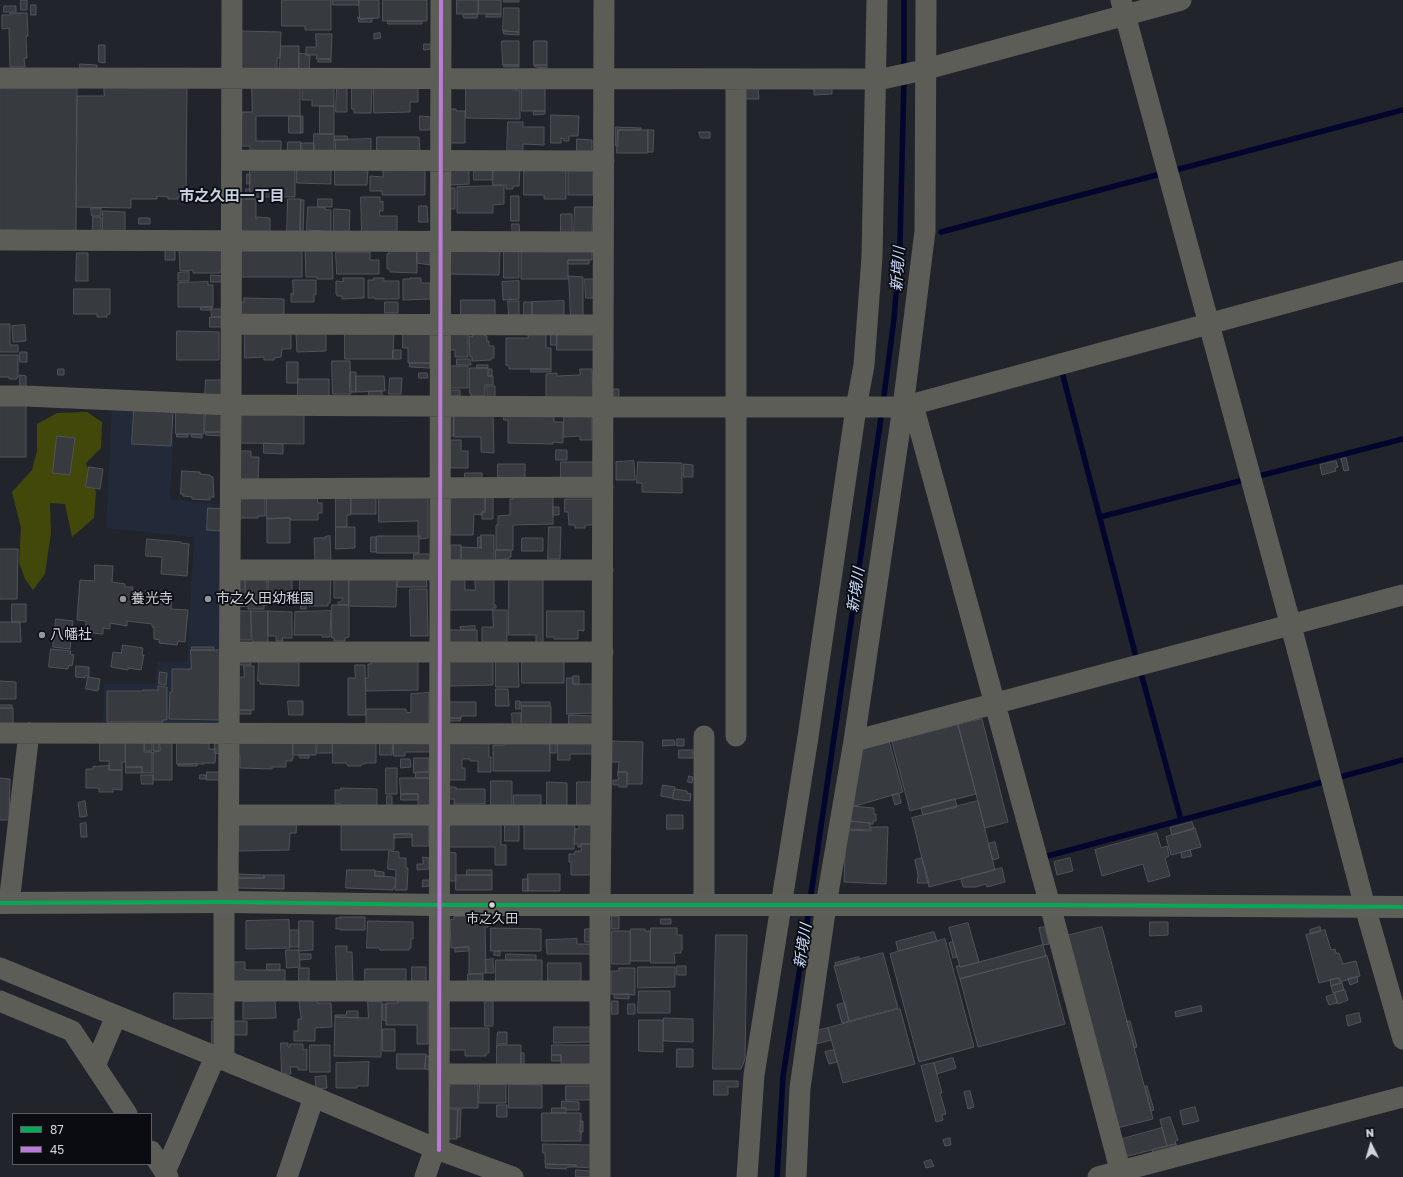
<!DOCTYPE html>
<html>
<head>
<meta charset="utf-8">
<style>
	body { margin:0 }
	#map { position:relative; width:1403px; height:1177px; overflow:hidden; background:#21242b; font-family:"Golos Text",sans-serif }
	canvas { display:block }
	.legend { position:absolute; left:12px; top:1113px; width:140px; height:52px; box-sizing:border-box; background:#0a0c12; border:1px solid #595c63; margin:0; padding:5px 7px; list-style:none; font-size:12px; color:#d0d4dc }
	.legend li { display:flex; align-items:center; gap:8px; height:20px }
	.legend b { width:20px; border:1px solid #595c63 }
	.north { position:absolute; left:1351px; top:1125px; width:40px; height:40px; -webkit-text-stroke:3px #0a0c12; paint-order:stroke; rotate:355deg; font-size:11px; font-weight:700; line-height:16px; text-align:center; color:#d0d4dc }
	.north::after { content:''; display:block; margin:auto; width:14px; height:18px; background:#d0d4dc; clip-path:polygon(50% 0,100% 100%,50% 72%,0 100%) }
</style>
</head>
<body>
<div id="map">
<canvas width="1403" height="1177"></canvas>
<ul class="legend">
<li><b style="height:5px;background:#06aa56"></b>87</li>
<li><b style="height:5px;background:#bd7bd9"></b>45</li>
</ul>
<div class="north">N</div>
</div>
<script>
const ctx = document.querySelector('canvas').getContext('2d');
ctx.lineJoin = 'round';
function fillPath(path, color) { ctx.fillStyle = color; ctx.fill(path, 'evenodd'); }
function trace(path, color, width, dash) { ctx.strokeStyle = color; ctx.lineWidth = width; ctx.lineCap = dash ? 'butt' : 'round'; ctx.setLineDash(dash || []); ctx.stroke(path); }
function write(font, color, halo, rows, align = 'center') {
  ctx.font = font + ' "Golos Text","Noto Sans JP",sans-serif'; ctx.lineWidth = 3.5; ctx.setLineDash([]); ctx.textBaseline = 'middle'; ctx.strokeStyle = halo; ctx.fillStyle = color; for (const [text, x, y, turn = 0] of rows) {
    ctx.save(); ctx.translate(x, y); ctx.rotate((+turn || 0) * Math.PI / 180); ctx.textAlign = isNaN(turn) ? turn : align; if (halo) ctx.strokeText(text, 0, 0); ctx.fillText(text, 0, 0); ctx.restore();
  }
}
fillPath(new Path2D(`
	M112,405L175,409L170,499L225,505L224,726L103,727L104,684H156L157,662H187L194,537L106,528Z`), '#222939');
fillPath(new Path2D(`
	M87,412L102,422L101,448L86,463L96,492L94,518L72,537L65,504L50,503L51,533L45,574L33,590L25,579L19,562L21,528L12,492L32,470L37,451V424L57,413Z`), '#424809');
trace(new Path2D(`
	M904,70V0
	M941,232L1403,110
	M1062,372L1136,657
	M883,403L894,319L900,243L904,78
	M1100,517L1403,439
	M1141,673L1181,820
	M1336,778L1403,760
	M1040,858L1327,781
	M810,901L882,411
	M777,1177L783,1076L809,910`), '#03052d', 5.5);
const building = new Path2D(`
	M21,0H27V10H21Z
	M282,0H331V30H305V26H282Z
	M333,0H359V5H333Z
	M359,0H379V18L360,19Z
	M383,0H427V21H383Z
	M457,0H478V14H457Z
	M479,0H501V14H479Z
	M504,0H519V2H504Z
	M31,5H36V15H31Z
	M4,6H16V12H4Z
	M504,8H519V32L503,31Z
	M10,13H27L28,36L26,37L27,58H24L25,67H10L9,28L2,29V15H10Z
	M463,14H478L477,18H464Z
	M487,14H501V17H486Z
	M358,17L360,19L372,18V22H359Z
	M388,21H422V24H388Z
	M240,31L281,32L280,58H277V70L239,69Z
	M504,31L519,32V35L504,34Z
	M380,33L381,38L374,39V34Z
	M316,34H332L331,59H316L317,55H306V47H316Z
	M502,41H519V65H503Z
	M534,41H547V65H534Z
	M424,44H432V49L424,50Z
	M99,45H105V63L99,62Z
	M281,46H299V69H280Z
	M299,53L306,54V55H310L309,73L299,69Z
	M319,59H331V62H318Z
	M80,64L97,65V71L80,70Z
	M504,65H519V67H504Z
	M535,65H547V68L535,67Z
	M832,84V94L814,95V89Z
	M334,85V106H312V100H302V88Z
	M104,86L187,87L186,197H178V199H168V197L157,196V199H131V208L76,207L77,96H104Z
	M337,86H347V112H336Z
	M352,86H372L371,113H354V109H352Z
	M374,86H418V102H410V112L374,113Z
	M252,87H300V116H256V141H281V154H250V146H239V116H242V112H252Z
	M522,87H545V111H522Z
	M742,87H758L759,99H742Z
	M0,88H77L76,233H0Z
	M466,88H515V90H520V119L466,118Z
	M320,106H334V134H320Z
	M451,109H456V111H465V143H451Z
	M534,111H545V114L534,115Z
	M551,115L579,116L578,136H569V141H564V139L561,138V143H551Z
	M289,116H301V133H289Z
	M301,116H303V133H301Z
	M420,116L431,117L430,130H420Z
	M508,122H523V127H544V145L523,144V155H507Z
	M616,127L641,128V130H618V146H616Z
	M618,130H648V153H617Z
	M648,130H654L653,152H648Z
	M699,132H710V138H701Z
	M314,134H334V155H314Z
	M335,136H347L348,140H335Z
	M377,137H419L420,153H377Z
	M371,139V153L336,154L335,140Z
	M577,139L592,140V154H577Z
	M288,142H301V155H288Z
	M301,143H314V155H301Z
	M297,167H331V184L297,183Z
	M474,167H493V180H474Z
	M493,167L520,168L519,186H513V189H506V185H493Z
	M335,168H368L367,185H335Z
	M383,168H425V195H382V191H370V176L383,177Z
	M451,168H469V184L451,185Z
	M524,168H566V199H544V195H524Z
	M250,169H295V197H250Z
	M593,169V195H568V171Z
	M247,174H250V184H247Z
	M504,186V204L493,205V213H457V187Z
	M451,188H455V209H451Z
	M246,189H250V197H254V199H246Z
	M511,196H519V221H511Z
	M361,197H380V202L383,201V211H379L380,216H397V232H362Z
	M240,199H256V219H257V217L270,218V235H240Z
	M288,199H301L300,236H287Z
	M318,199H332V207H318Z
	M301,200H304L303,237H300Z
	M419,206H427L428,222H419Z
	M308,207H325V210H331V233L324,231L307,230Z
	M575,207H593L592,235H574Z
	M91,208H101V216H92Z
	M334,209L350,210L349,235H334Z
	M103,211L125,212V233L103,231Z
	M561,214H572V235H561Z
	M93,217H101V234H93Z
	M139,218H150V224H139Z
	M512,224H519L520,237H513Z
	M175,247V260H165V248Z
	M224,247L222,269L220,270V273H193V270L180,271L179,248Z
	M592,248V260H568V279H521V250Z
	M238,249H302V277H238Z
	M332,249L333,279H317V277H306L305,250Z
	M450,249L500,250L499,275L449,274Z
	M504,249H519V278H504Z
	M389,251H417V273L390,272V269H387V254H389Z
	M417,251H430V265L417,263Z
	M336,252H370V260H379V274H337Z
	M77,253H88V281H76Z
	M568,260H589V264H568Z
	M189,272V281H178V273Z
	M211,275L223,276V282H211Z
	M569,276L583,277V318H571Z
	M343,278H364V298L342,299V296H337V294H336V281L343,282Z
	M374,278H384V281H399V299H375V298H368V280H374Z
	M410,278H421V283H430V299L403,300V279H410Z
	M585,279H595L596,298H586Z
	M293,280H316V295L314,294V302H291V293L293,294Z
	M519,281V299L503,300L502,282Z
	M208,282V285H213V307H178V283Z
	M74,289H110V314H107V317H97V314H74Z
	M244,298L284,299V316L241,315V302H244Z
	M461,300H495V316L461,317Z
	M508,301H519V315H509Z
	M564,301V319H532V302Z
	M385,302H398V313H385Z
	M524,302H532V319H524Z
	M201,307H212V309L211,310H201Z
	M211,309H224V317H212Z
	M210,317H224V327H210Z
	M0,324H10V345H18V352H0Z
	M25,325L26,341L13,342L12,326Z
	M177,331L219,332V360H177Z
	M345,331L394,332L393,359H345Z
	M403,331H430V363H408V348H403Z
	M245,332H291V349H282L281,357L274,358V360H264V357L245,358Z
	M326,332V351L297,352L296,333Z
	M472,332H485V336H487V342L489,341V346H494V358H491V360L472,361V357H470L469,336L472,337Z
	M528,332H546V348H551V369H509V366L506,365V338H528Z
	M551,332H557V345H551Z
	M557,332H594V350H557Z
	M468,333V357H455V350H450V334Z
	M393,350H401V359H393Z
	M20,352H27V362H20Z
	M0,355H18V377H17V379H9V377H0Z
	M457,359H470L471,365H457Z
	M332,361H350L351,394H333Z
	M287,362H298V383H287Z
	M410,363H430V368L410,367Z
	M477,365H488V368H477Z
	M450,366H468V388H450Z
	M470,368H488V376H493V385H485V396H471V393H470Z
	M58,369H64V375H58Z
	M489,369H492V376H488Z
	M531,369H551V372H531Z
	M580,369H592L593,399L546,401V374L557,373V376L580,375Z
	M350,372H356V392H350Z
	M419,373H427L428,378H419Z
	M20,375L26,376V390H20Z
	M356,376H384L385,391L356,392Z
	M390,378H402L401,394H389Z
	M298,379H329V396L298,397Z
	M206,380H222V396H205Z
	M487,386H495V399H488Z
	M614,389H619V402H615Z
	M450,390H460V396H450Z
	M369,391H382V398H369Z
	M0,404H26V457H0Z
	M134,410L173,412L171,446L132,444Z
	M176,412H204V434H176Z
	M206,412H223L222,432H205Z
	M304,412V444L239,443V414Z
	M504,413L554,415V422H563V443L553,442V444L508,443V420H504Z
	M449,414H454V436H450Z
	M454,414H493L494,453L481,452V437H454Z
	M564,415H592V440H580V436L564,437Z
	M206,432H222V436L206,435Z
	M177,434H188V437H177Z
	M192,434L202,435V438L192,437Z
	M57,436L75,438L70,475L53,473Z
	M451,440H461V451H468V468H451Z
	M264,443L283,444V454L264,453Z
	M556,450H567V460H556Z
	M238,451H251V457H259L258,482L238,480Z
	M1346,458L1349,470L1344,471L1341,459Z
	M634,461L635,480H616V462Z
	M1336,461L1338,467L1335,468L1336,471L1322,475L1320,465Z
	M561,462H593V481H561Z
	M638,462L682,463V493L642,492V483H637Z
	M498,464H525V480H498Z
	M684,464L693,465V477H684Z
	M89,467L103,469L100,489L86,487Z
	M182,471L200,472V474L210,475V476L213,477L214,497H210V500L192,499V497L183,496V494H181Z
	M465,473H482V481H465Z
	M451,494L485,497V512H482V515L474,514L473,535H451Z
	M493,494V519H482V512H485V497Z
	M267,495L317,496L318,503H322V513H318V520H290V518L267,519Z
	M351,495H376V514H351Z
	M236,496H265V516H258V518H236Z
	M379,496H428V538L420,539V535H418V521L379,522Z
	M336,497H351V515H347V527H336Z
	M512,497H553V524L513,525V550H496V525H498V516L510,515V499H512Z
	M565,499H593V525H585V528H575V525H569L568,512H565Z
	M553,507H559V515H553Z
	M208,508L222,509L220,531L207,530Z
	M290,518V543H267V519Z
	M336,527H355V548L336,549Z
	M549,527H561L560,559H548Z
	M481,535H494V561H461V547L481,548Z
	M330,536L331,563H315L314,538H326L325,537Z
	M377,536H419V553H377Z
	M371,537H376V552H371Z
	M478,537H481V548L478,547Z
	M522,538H543V551H522Z
	M147,539L181,542V543L189,544L187,576L161,574L162,557L146,556Z
	M451,545H461V560H451Z
	M0,549H18L17,599H0Z
	M496,550H511V557H509V559L496,560Z
	M414,554H430V563H414Z
	M95,565L113,566L112,582L125,584V587H133L132,590L172,593L171,609L188,610L185,642L178,641L177,645L159,643L160,640L154,639V627H152V624L127,621V626L110,623V629L103,628V634L90,633V628L86,627V621L77,620L80,580L94,581Z
	M245,575L267,576V605H264V609H248V606L236,607L237,592H245Z
	M235,576H245V590H235Z
	M269,576H292V590H290V603L268,602Z
	M398,576H426L427,587H398Z
	M475,576H494V605H496V608H493V610H449L450,578H465V590H475Z
	M300,577H331L330,603H328V606H309V603H300Z
	M349,577V605H338V602H341L343,598H334V578Z
	M349,577H397L396,607L349,606Z
	M509,577H543V644H536V635H509Z
	M410,589H427L428,636H411Z
	M12,604H26V622H12Z
	M301,604H306V609H301Z
	M332,605H349V637L345,638V641H334V638H332Z
	M493,610H507V645H482V627H493Z
	M236,611H251V640H236Z
	M251,611H268V643L253,646Z
	M268,611L292,612V638H282L283,641H276V636H268Z
	M331,611L330,637H322V635H294L295,612Z
	M547,611H584V631L578,630V639H554V637H547Z
	M56,619L73,621L70,649L53,647Z
	M0,622H20L21,642H0Z
	M475,626V630H461L460,627Z
	M450,630H477V645H450Z
	M123,645L143,648L142,655H144L141,670L128,668V670L111,667L113,652L121,653Z
	M192,647H214V650H192Z
	M51,649L71,651L70,654L74,655L72,666L69,665L68,669L49,667Z
	M191,650H222L220,720L169,719L170,692H172V669H191Z
	M259,658L299,659V686L260,684V681H258Z
	M371,658H418V690L366,691L365,678H368V664H371Z
	M450,658H493V685L450,686Z
	M496,658H518L519,687H496Z
	M522,658H564V683H522Z
	M235,659H250L251,665H236Z
	M355,665H365L366,715H348V678H355Z
	M76,666L89,667V676H85V678L76,677Z
	M244,666H254V710H235L236,677H244Z
	M160,672L167,673L166,685L159,684Z
	M573,676H579V685L573,684Z
	M88,677L100,679L98,691L86,689Z
	M567,678H573V684H593L594,713L567,714Z
	M0,681L16,682V699H0Z
	M158,686L167,687V720H163V722H107V691H143V690H158Z
	M496,689H508L509,706H496Z
	M429,693V726H366V709H406V712L411,713V694Z
	M288,701H303V715H289Z
	M516,701H520V709H516Z
	M449,702H476V716H461V718H449Z
	M521,702H550V706H522Z
	M0,705H12V708H0Z
	M522,706H551V727H522Z
	M0,708H13V724H0Z
	M237,710H251V714H237Z
	M512,713H521V727H513Z
	M569,715L593,716V729L569,724Z
	M450,718H461L460,721H450Z
	M982,719L1008,822L985,828L958,725Z
	M958,725L976,794L910,811L892,742Z
	M489,739V757H491V772H478V761H470V759H462V768H465V780H449V742Z
	M550,739V771H493V745H506V743Z
	M550,739H556V753H550Z
	M677,739H684V746H677Z
	M100,740H125V762H122V770H109V761H100Z
	M126,740H144V752H152V773H142V767H126Z
	M145,740H152V751H145Z
	M154,740H159V751H154Z
	M215,740H221V754L215,753Z
	M236,740H293V759H292V761H286V767H272V769L240,768V756H236Z
	M318,740H332V753H317Z
	M333,740H376V763H365V764H362L361,766H348L346,763H333Z
	M394,740H430V752H405V756H394Z
	M558,740H593V754H570V760H558Z
	M663,740H674L675,745L663,746Z
	M177,741H209V749H216L215,763H204V764H177Z
	M293,741L316,742V755H293Z
	M380,741H393L392,755H380Z
	M610,741L643,742L642,784H627V772H618L619,762H610Z
	M889,741L903,792L855,806L852,800L862,748Z
	M160,742H172V780H153V752L160,751Z
	M679,750H693V758H679Z
	M299,755H309V758H300Z
	M414,758H429V772L414,773Z
	M401,759H410L411,767L401,768Z
	M197,764V766H178V765Z
	M109,766V770H122V790L113,789V792H99V788H86V769H93V767Z
	M126,767H142V773H126Z
	M386,768H397V794H386Z
	M207,772H221V780H207Z
	M416,772H429L430,778H416Z
	M618,772H627V787H619V785H613V780H618Z
	M141,775H153V784H142Z
	M200,775H206V779H200Z
	M689,776L693,777L692,783L688,782Z
	M0,778L10,779L9,820H0Z
	M400,778H430V809H418V794H401Z
	M491,781H512V807H491Z
	M547,782L567,783V809L547,810Z
	M577,782H595V810H577Z
	M663,785L675,787L672,798L661,796Z
	M447,787H456V789H485V804H454V799H447Z
	M341,788L377,789V806H340V804H335V790H340Z
	M675,789L687,791V793L691,794L690,801L673,799Z
	M401,794H418V800H401Z
	M899,794L901,803L895,805L892,795Z
	M514,795H541V808H514Z
	M387,796H392V809H387Z
	M955,799L957,807L923,815L921,808Z
	M85,801L87,816L80,817L78,803Z
	M978,801L995,870L929,887L912,818Z
	M851,806L874,808V814H876V821H873V824H870V823L849,821Z
	M667,815H683V829H667Z
	M297,821L296,833H290L289,850L238,851L239,822Z
	M429,821V846H412V834H394V850H341V825Z
	M595,821V844H581V847H578V844H574L575,829H579V822Z
	M849,821L870,823V830L848,829Z
	M505,822H519V841H505Z
	M575,822L574,849H524V824Z
	M1192,822L1194,829L1172,835L1170,828Z
	M86,823L87,837H81L80,824Z
	M450,823H501V845H506V865H495V847H450Z
	M871,827H888L886,884L844,882L846,830L871,831Z
	M1195,828L1201,847L1171,855L1166,837Z
	M1157,833L1161,848L1167,846L1169,856L1165,858L1170,876L1148,882L1143,864L1102,876L1095,850Z
	M394,834H412V837L394,838Z
	M995,842L999,858L993,860L988,844Z
	M581,844H595L596,875H571V862H569V854H575V851H581Z
	M1190,850L1192,856L1182,858L1181,853Z
	M389,851L399,852V858H406V868H408L407,890H395L396,870L388,869Z
	M449,852L456,853V881H449Z
	M423,857L429,858V869L417,870V864H423Z
	M922,858L929,883H917L918,875L915,860Z
	M1070,858L1073,871L1057,875L1054,862Z
	M1002,868L1005,882L987,887L986,884L976,887H963L961,879Z
	M347,870H375V876L393,877V878H396L395,888H393V890L346,888Z
	M467,870H492V875H467Z
	M375,871L384,872V876H375Z
	M238,874L264,875V878H238Z
	M528,874H560V891H528Z
	M264,875H284V889L237,888V878H264Z
	M456,875H492V890H456Z
	M523,879H528V891H523Z
	M423,880H429V886L423,887Z
	M484,916V920H488V927H485L486,973L469,974V947L451,948L450,920L454,919V917Z
	M612,916H619V929H612Z
	M340,917H365V930H340V929H336V918H340Z
	M661,919H671V924H661Z
	M289,920L290,948L246,949V921Z
	M299,921H313V950L299,951Z
	M368,921L413,922V939H411V948H409V950H380L379,948H367Z
	M1150,922H1168V935L1150,936Z
	M968,923L979,962L960,967L949,928Z
	M1045,927L1049,944L1043,945L1039,928Z
	M1102,927L1153,1119L1117,1128L1066,936Z
	M1320,927L1321,931L1310,934V930Z
	M491,928L541,929V951H491Z
	M651,928H677V935H682V950H681V953H674L675,963H651Z
	M585,929H592V942H585Z
	M631,929H645V931H650V961H631Z
	M290,930H299V947H290Z
	M1325,930L1331,950L1335,949L1336,953H1339L1343,964L1356,961L1360,976L1340,982L1339,978L1319,983L1306,935Z
	M612,931H630V964H612Z
	M934,932L937,941L898,951L896,942Z
	M716,935H747L745,1059L741,1069H713Z
	M577,939V944H592L593,954H547L546,940Z
	M945,939L974,1047L919,1062L890,954Z
	M953,942L957,957L953,958L949,943Z
	M1043,945L1046,956L960,979L956,966H959L960,967Z
	M336,946H347V952H352L353,982H337Z
	M469,947L468,951L455,952V948Z
	M286,950H299L300,967L287,968Z
	M495,951H500V956L494,955Z
	M883,953L898,1008L849,1021L834,966Z
	M300,954H311V959L300,960Z
	M506,954L536,955V960H506Z
	M1047,956L1065,1024L978,1047L960,979Z
	M859,957L860,959L836,966L835,963Z
	M493,959L494,973H486L485,960Z
	M496,960H542V985H496Z
	M233,962H245V970H285V987H233Z
	M548,963H581V983H548Z
	M267,964H280V970H267Z
	M677,966H686V975H677Z
	M412,967H426V986H412Z
	M638,967H675V987L638,988Z
	M299,968H309V982H299Z
	M619,968H635V995L611,994V971H619Z
	M365,969H406V985H365Z
	M468,974H483V981H468Z
	M1357,977L1358,982L1350,985L1348,979Z
	M1339,978L1342,983L1331,986L1330,980Z
	M1342,983L1344,990L1333,993L1331,986Z
	M1345,990L1348,1000L1338,1004L1334,993Z
	M639,991H670V1013H638Z
	M174,993L218,994V1018L174,1019Z
	M629,994V999L614,998V995Z
	M1335,994L1337,1003L1329,1005L1326,997Z
	M299,999L317,1000V1003H331L332,1027L315,1028V1041H294V1031H298V1019H301Z
	M398,1000H428V1044H417V1025H386V1003H398Z
	M485,1000H493V1026H485Z
	M275,1001L276,1018L243,1019V1002Z
	M368,1001L382,1002L381,1057L334,1056L335,1017L368,1018Z
	M612,1001H618V1014H612Z
	M845,1003L849,1021L842,1023L837,1005Z
	M383,1004H386V1021L383,1020Z
	M628,1004H635V1014H628Z
	M1201,1006L1202,1011L1176,1017L1175,1012Z
	M900,1009L915,1064L843,1083L828,1028Z
	M347,1011H358V1018L335,1017V1015H346Z
	M1359,1013L1361,1022L1348,1026L1346,1016Z
	M664,1018L693,1019V1042L664,1041Z
	M639,1020H663V1052L639,1051Z
	M212,1021H218V1045H212Z
	M233,1021H247V1035H233Z
	M1127,1021H1130L1137,1047L1135,1048Z
	M554,1027H590V1042L554,1043Z
	M448,1028H489V1053H486V1056H465V1050H448Z
	M828,1028L831,1040L816,1044L813,1032Z
	M383,1029H395V1051H383Z
	M498,1032H507V1044H497Z
	M281,1043H288V1047H290V1044H303V1050L307,1049V1070H298V1067H290L291,1074H282Z
	M310,1045H330V1072H310Z
	M497,1045H521V1068H497Z
	M552,1045H592V1069L561,1065V1055H552Z
	M677,1049H693V1067H677Z
	M834,1050L837,1062L829,1064L825,1052Z
	M521,1053H524V1070L521,1069Z
	M397,1054H426L425,1069H397Z
	M552,1055H561V1061H552Z
	M426,1056H429V1070L425,1069Z
	M953,1058L956,1068L937,1074L934,1063Z
	M369,1062L368,1086H357V1088H336V1063Z
	M934,1063L942,1093H940L946,1114L942,1115L943,1120L936,1122L921,1066Z
	M326,1076L327,1088L316,1089L315,1077Z
	M714,1081H738V1087H728V1095H714Z
	M450,1083L478,1084V1108H448Z
	M480,1084H506V1103H479Z
	M509,1084L542,1085V1108H509Z
	M566,1086H591V1100H566Z
	M1147,1086L1154,1110L1151,1111L1145,1087Z
	M970,1091L974,1107L968,1109L964,1092Z
	M562,1101L579,1102V1110H566V1108H562Z
	M497,1105H507V1117H497Z
	M1195,1107L1199,1121L1183,1125L1180,1111Z
	M552,1108H566V1113H552Z
	M449,1109H458L457,1139H448Z
	M458,1109H461L460,1137H457Z
	M542,1113H581V1141H542Z
	M1170,1117L1178,1140L1175,1141L1176,1144L1167,1146L1160,1120Z
	M581,1121H583V1132H580Z
	M1162,1128L1167,1146L1124,1157L1119,1140Z
	M950,1138L951,1145L945,1146L943,1140Z
	M543,1144L592,1145L591,1168L576,1167V1165L545,1164V1153H543Z
	M1176,1144L1177,1147L1153,1153L1152,1150Z
	M931,1160L934,1166L926,1168L924,1162Z
	M546,1164L576,1165V1167H567L566,1169L546,1168Z
	M576,1170L592,1171V1177H576Z`);
fillPath(building, '#373a3f');
trace(building, '#505359', 1);
trace(new Path2D(`
	M1121,0L1291,626L1365,907L1403,1039
	M0,78L882,79L919,71L1181,0
	M232,160L604,161
	M0,240L603,242
	M231,324L603,325
	M0,396H25L231,405L603,407H903L1403,271
	M913,405L1050,905L1122,1177
	M231,489L603,487
	M230,570H603
	M230,652H603
	M0,733L602,734
	M736,736V79
	M854,741L1403,595
	M229,815H601
	M224,902V1060
	M228,902L231,405L232,0
	M9,903L29,733
	M704,905V736
	M0,968L314,1097L439,1150L513,1177
	M224,991H600
	M0,1001L72,1031L127,1114
	M95,1066L116,1016
	M439,1074H600
	M439,1150L441,0
	M151,1151L168,1177
	M165,1172L215,1057
	M287,1177L314,1097
	M425,1177L435,1148
	M600,1177V904L602,734L604,0
	M747,1177L754,1075L808,737L856,408L864,365L872,257L877,0
	M796,1177L800,1088L826,905L854,741L903,407L925,231L926,0
	M1098,1177L1403,1097`), '#5b5d56', 21);
trace(new Path2D(`
	M0,903L228,902L440,905H1050L1403,907`), '#5d6059', 22);
trace(new Path2D(`
	M0,903L228,902L440,905H1050L1403,907`), '#06aa56', 4);
trace(new Path2D(`
	M439,1150L441,0`), '#bd7bd9', 4);
for (const [x, y, r, color] of [
	[123,599,4,"#93969e"],
	[208,599,4,"#93969e"],
	[42,635,4,"#93969e"],
	[492,905,3.5,"#d0d4dc"]
]) { const dot = new Path2D(); dot.arc(x, y, r, 0, 2 * Math.PI); ctx.fillStyle = color; ctx.fill(dot); trace(dot, '#0a0c12', 1.5); }
write('13px', '#d0d4dc', '#0a0c12', [
	["市之久田",492,919]
]);
write('14px', '#d0d4dc', '#0a0c12', [
	["養光寺",131,599],
	["市之久田幼稚園",216,599],
	["八幡社",50,635]
], 'left');
write('bold 15px', '#c9d1e1', '#0a0c12', [
	["市之久田一丁目",232,196]
]);
write('italic 15px', '#cbdbfb', '#0a0c12', [
	["新境川",898,269,-86],
	["新境川",856,590,-81],
	["新境川",803,946,-81]
]);
</script>
</body>
</html>
